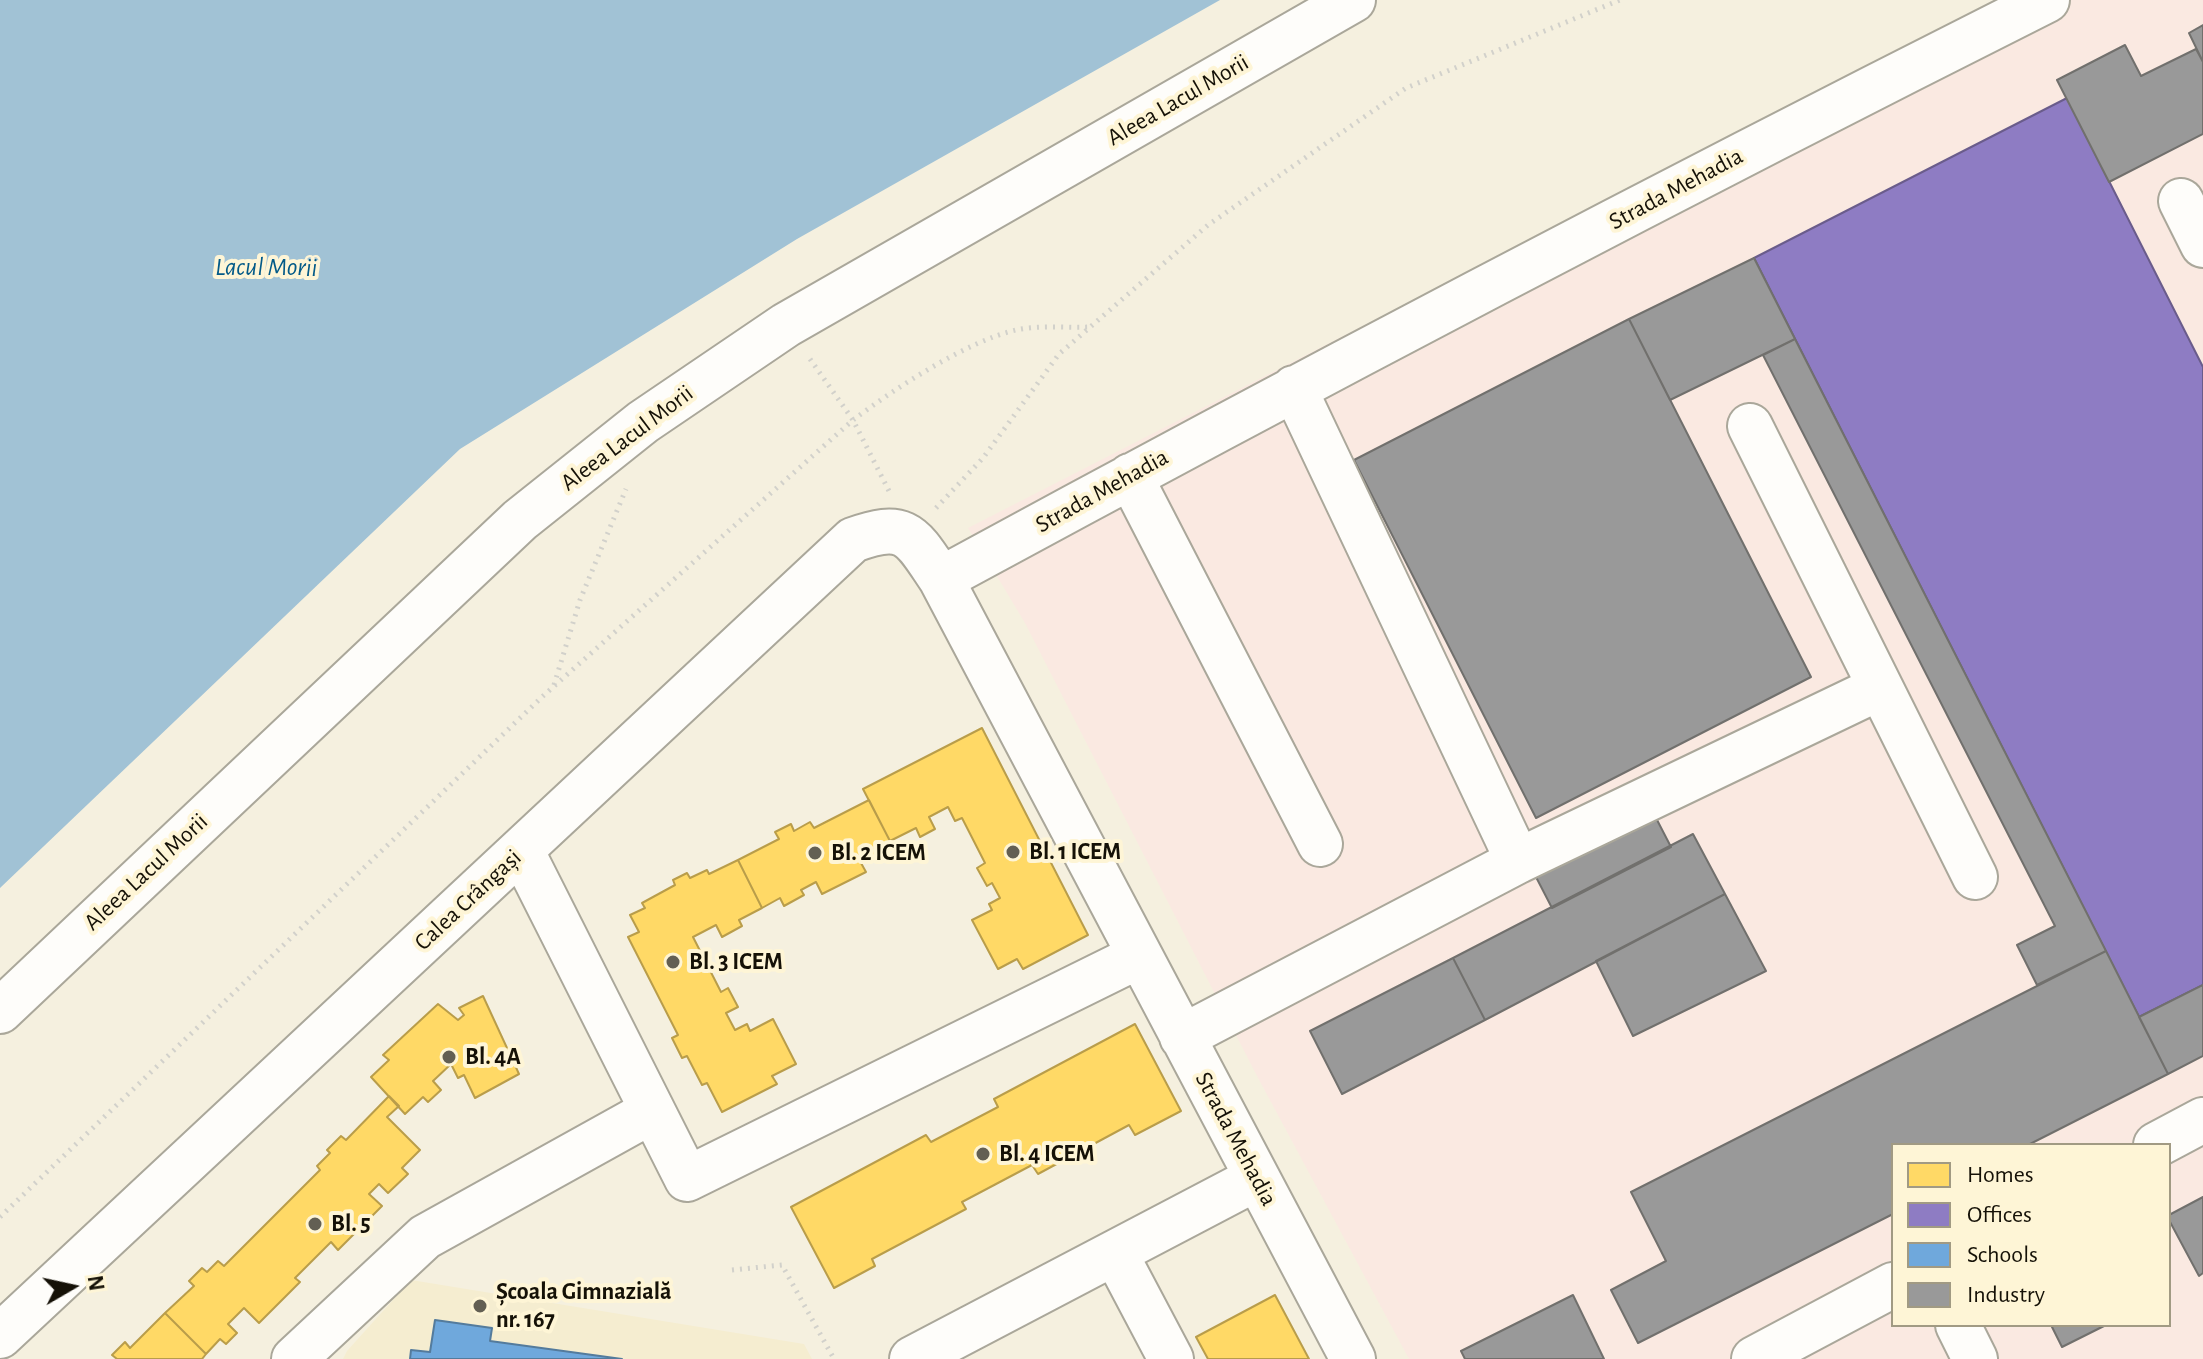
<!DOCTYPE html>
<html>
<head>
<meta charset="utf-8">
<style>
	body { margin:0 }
	#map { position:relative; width:2203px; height:1359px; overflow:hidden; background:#f5f0df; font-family:"Alegreya Sans",sans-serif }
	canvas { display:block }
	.legend { position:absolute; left:1891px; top:1143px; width:280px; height:184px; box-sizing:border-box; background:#fef5d6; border:2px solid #a19a83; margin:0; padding:10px 14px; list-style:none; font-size:24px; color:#151107 }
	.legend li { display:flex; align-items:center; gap:16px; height:40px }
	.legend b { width:40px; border:2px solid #a19a83 }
	.north { position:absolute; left:32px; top:1247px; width:80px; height:80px; -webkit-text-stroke:6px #fef5d6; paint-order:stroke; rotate:81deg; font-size:22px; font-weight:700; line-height:32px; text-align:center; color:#151107 }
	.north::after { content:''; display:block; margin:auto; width:28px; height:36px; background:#151107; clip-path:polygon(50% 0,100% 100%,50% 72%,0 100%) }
</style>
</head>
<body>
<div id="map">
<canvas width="2203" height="1359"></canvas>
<ul class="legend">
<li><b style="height:22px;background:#ffd966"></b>Homes</li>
<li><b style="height:22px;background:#8e7cc3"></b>Offices</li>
<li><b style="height:22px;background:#6fa8dc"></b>Schools</li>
<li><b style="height:22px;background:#999"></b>Industry</li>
</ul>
<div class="north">N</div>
</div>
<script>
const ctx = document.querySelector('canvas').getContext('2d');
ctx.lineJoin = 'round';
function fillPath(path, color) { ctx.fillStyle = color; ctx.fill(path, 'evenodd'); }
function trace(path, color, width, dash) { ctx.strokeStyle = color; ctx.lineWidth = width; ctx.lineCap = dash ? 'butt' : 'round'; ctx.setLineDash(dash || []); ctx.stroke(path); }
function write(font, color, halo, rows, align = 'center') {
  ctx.font = font + ' "Alegreya Sans",sans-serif'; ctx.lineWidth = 8; ctx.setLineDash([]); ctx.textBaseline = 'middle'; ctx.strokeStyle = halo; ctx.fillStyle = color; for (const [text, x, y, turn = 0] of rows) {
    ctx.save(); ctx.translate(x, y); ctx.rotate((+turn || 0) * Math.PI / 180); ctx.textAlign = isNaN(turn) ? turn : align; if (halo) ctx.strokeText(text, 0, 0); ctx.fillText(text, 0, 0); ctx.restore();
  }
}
fillPath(new Path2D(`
	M411,1280L804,1344L812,1359H343L347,1351Z`), '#f5edd0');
fillPath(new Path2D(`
	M2000,0H2203V1359H1409L1257,1076L1025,623L968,528ZM1893,1145H2169V1325H1893Z`), '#fae9e1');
fillPath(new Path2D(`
	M0,0H1220L797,239L460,449L0,888Z`), '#a1c2d5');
const homes = new Path2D(`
	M982,728L1088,935L1023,969L1017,959L998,969L972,920L992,910L989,904L1000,898L992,883L987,886L977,868L985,863L962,818L955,821L948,807L929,817L935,829L920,837L916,828L890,841L863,789Z
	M869,800L893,847L861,863L866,872L822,894L816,882L801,890L804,895L784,906L780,898L762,908L738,860L779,839L775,832L791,824L794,831L810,822L814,828Z
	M738,860L762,908L739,920L742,926L722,937L716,925L693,937L721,992L728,988L738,1007L726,1013L735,1030L747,1024L750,1031L773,1019L796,1064L772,1076L777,1084L722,1112L707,1083L702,1085L687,1056L682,1058L672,1038L678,1035L628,937L639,932L630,915L645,908L642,903L675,885L673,880L687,873L690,878L707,870L709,874Z
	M483,996L519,1074L475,1098L464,1075L458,1078L451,1064L433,1081L441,1090L428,1102L423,1097L405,1114L371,1077L389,1060L383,1055L438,1004L458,1020L464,1015L459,1008Z
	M1135,1024L1181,1111L1135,1135L1129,1125L1038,1174L1032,1165L962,1202L966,1209L872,1259L875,1266L834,1288L791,1207L926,1135L931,1142L998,1107L994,1099Z
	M389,1096L399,1106L387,1117L420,1150L402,1168L408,1174L388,1193L379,1184L369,1194L382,1206L338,1250L331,1242L295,1278L300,1282L259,1323L244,1308L228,1324L237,1333L226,1344L220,1339L206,1354L165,1313L194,1286L189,1281L202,1268L207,1272L218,1261L224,1266L320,1170L317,1166L330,1153L327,1150L341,1136L346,1140Z
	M1275,1295L1309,1359H1208L1196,1337Z
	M165,1313L206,1354L202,1359H117L112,1355L125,1342L130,1348Z`);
fillPath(homes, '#ffd966');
trace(homes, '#b99d4a', 2);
const offices = new Path2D(`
	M2067,98L2203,367V985L2139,1017L1754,258Z`);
fillPath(offices, '#8e7cc3');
trace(offices, '#6a5c8b', 2);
const schools = new Path2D(`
	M435,1320L492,1328L490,1341L622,1359H410L411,1350L430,1352Z`);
fillPath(schools, '#6fa8dc');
trace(schools, '#547b9c', 2);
const industry = new Path2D(`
	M2203,25V62L2189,33Z
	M2125,45L2141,76L2196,49L2203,62V134L2109,182L2057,80Z
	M1754,258L1795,339L1670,400L1629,319Z
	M1629,319L1811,677L1536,818L1354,460Z
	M1795,339L2106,951L2037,985L2017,945L2055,926L1763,355Z
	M1655,816L1671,847L1552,908L1536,877Z
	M1693,834L1725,894L1485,1020L1453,958Z
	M1725,894L1766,971L1633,1036L1596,961Z
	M2106,951L2168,1074L2028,1145H1893V1214L1638,1343L1611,1290L1666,1261L1631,1192Z
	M1453,958L1485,1020L1342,1094L1310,1031Z
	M2203,985V1056L2168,1074L2139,1017Z
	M2203,1197V1273L2199,1276L2169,1220V1215Z
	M1573,1295L1604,1359H1465L1461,1351Z
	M2051,1325H2106L2062,1347Z`);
fillPath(industry, '#999');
trace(industry, '#71706d', 2);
const minor = new Path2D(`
	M2181,201L2203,245
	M1294,388L1518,861
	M1750,426L1975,877
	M1130,476L1320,844
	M941,579C1307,380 1675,187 2047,0
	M521,850L687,1179L1139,956
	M0,1011L520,520L643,422L786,325L1353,0
	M1182,1037L1518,861L1879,688
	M2156,1145L2203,1120
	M1115,1253L1171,1359
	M1958,1325L1975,1359
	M0,1336L853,540C907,520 912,536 941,579L1353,1359
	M294,1359L425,1237L652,1111
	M912,1359L1257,1178
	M1754,1359L1893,1285`);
trace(minor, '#aaa79a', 48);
trace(new Path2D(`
	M810,359L853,420L889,491
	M936,508L983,458L1059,354L1208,225L1406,88L1620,0
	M554,685L580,600L626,489
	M0,1217L543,696L853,420C894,389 967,341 1016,330C1039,325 1066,328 1090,327
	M732,1270L782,1265L834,1359`), '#d2d1cb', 5, [2, 6]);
trace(minor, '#fefdfa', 44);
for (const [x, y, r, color] of [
	[1013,852,8,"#635f53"],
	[815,853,8,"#635f53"],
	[673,962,8,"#635f53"],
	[449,1057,8,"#635f53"],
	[983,1154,8,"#635f53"],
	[315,1224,8,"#635f53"],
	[480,1306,8,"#635f53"]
]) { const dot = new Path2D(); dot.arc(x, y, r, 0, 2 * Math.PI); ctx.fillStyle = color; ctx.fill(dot); trace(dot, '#fef5d6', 3); }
write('24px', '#151107', '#fef5d6', [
	["Aleea Lacul Morii",1178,100,-30],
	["Strada Mehadia",1676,189,-28],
	["Aleea Lacul Morii",627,438,-37],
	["Strada Mehadia",1102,491,-29],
	["Aleea Lacul Morii",146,872,-43],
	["Calea Crângași",468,900,-43],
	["Strada Mehadia",1236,1139,62]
]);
write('bold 24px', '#151107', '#fef5d6', [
	["Bl. 1 ICEM",1029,852],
	["Bl. 2 ICEM",831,853],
	["Bl. 3 ICEM",689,962],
	["Bl. 4A",465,1057],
	["Bl. 4 ICEM",999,1154],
	["Bl. 5",331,1224],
	["Școala Gimnazială",496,1292],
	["nr. 167",496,1320]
], 'left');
write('italic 26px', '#035a88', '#fef5d6', [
	["Lacul Morii",266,267]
]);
</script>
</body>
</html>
